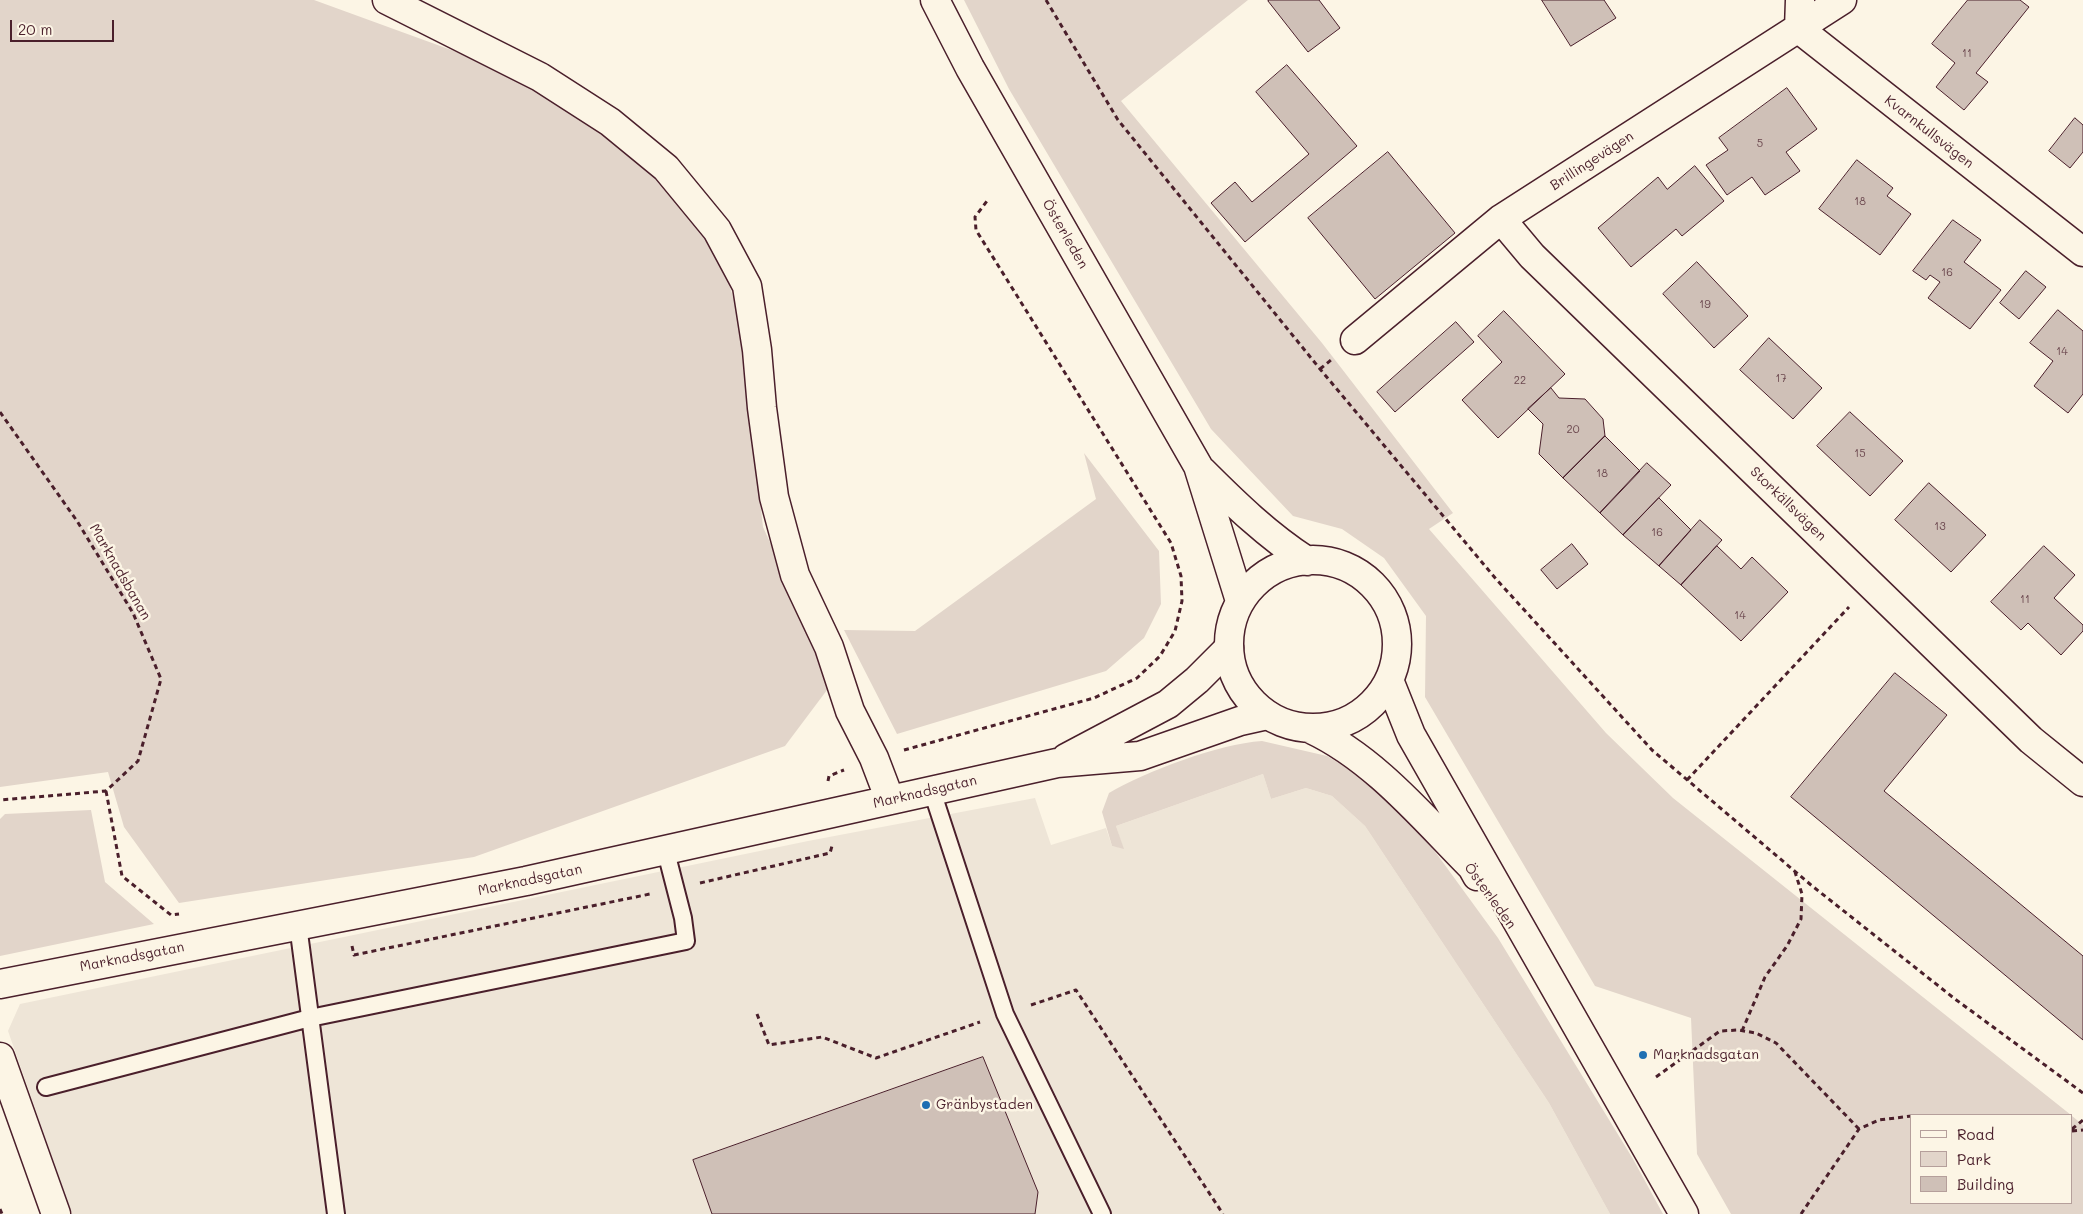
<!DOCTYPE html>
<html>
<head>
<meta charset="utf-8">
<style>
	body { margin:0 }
	#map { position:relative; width:2083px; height:1214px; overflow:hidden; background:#fcf5e5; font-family:Mali,sans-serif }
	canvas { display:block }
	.legend { position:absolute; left:1910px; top:1114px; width:162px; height:90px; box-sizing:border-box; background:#fcf5e5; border:1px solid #b59f9b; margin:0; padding:6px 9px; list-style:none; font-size:15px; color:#4a1f2b }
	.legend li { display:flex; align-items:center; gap:10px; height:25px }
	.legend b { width:25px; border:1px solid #b59f9b }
	.scale { position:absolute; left:10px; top:20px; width:104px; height:22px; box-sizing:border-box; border:2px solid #4a1f2b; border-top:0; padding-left:6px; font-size:15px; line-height:18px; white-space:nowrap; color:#4a1f2b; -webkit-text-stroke:4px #fcf5e5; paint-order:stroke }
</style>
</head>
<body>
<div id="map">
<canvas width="2083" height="1214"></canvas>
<ul class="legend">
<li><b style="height:6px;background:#fcf5e5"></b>Road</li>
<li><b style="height:14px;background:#e2d5ca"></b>Park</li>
<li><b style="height:14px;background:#cfc0b7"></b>Building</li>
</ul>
<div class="scale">20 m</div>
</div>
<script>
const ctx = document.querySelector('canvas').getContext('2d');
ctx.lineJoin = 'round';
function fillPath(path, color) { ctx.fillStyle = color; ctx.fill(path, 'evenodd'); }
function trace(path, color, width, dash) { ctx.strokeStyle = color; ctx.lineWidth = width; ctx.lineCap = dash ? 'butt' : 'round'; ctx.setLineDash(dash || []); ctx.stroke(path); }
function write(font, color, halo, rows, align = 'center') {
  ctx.font = font + ' Mali,sans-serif'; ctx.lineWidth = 5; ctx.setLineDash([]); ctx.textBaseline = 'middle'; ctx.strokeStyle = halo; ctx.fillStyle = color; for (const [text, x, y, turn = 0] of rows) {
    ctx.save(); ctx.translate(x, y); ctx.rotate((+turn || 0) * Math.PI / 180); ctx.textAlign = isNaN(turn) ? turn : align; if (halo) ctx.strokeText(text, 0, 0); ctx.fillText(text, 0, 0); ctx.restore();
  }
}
fillPath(new Path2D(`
	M1263,774L1271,799L1306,788L1332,796L1365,826L1549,1103L1610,1214H72L8,1031L20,1004L808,841L1035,798L1051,845L1106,828L1112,846L1123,848L1116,826Z`), '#eee5d7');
fillPath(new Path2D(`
	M0,0H314L465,55L599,121L677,193L723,265L745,335L752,430L763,527L833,682L785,746L474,857L179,903L124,827L108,772L0,787Z
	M964,0H1248L1121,101L1322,343L1453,513L1429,529L1606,733L1673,798L2071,1115H1912V1203H2072V1116L2083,1125V1214H1731L1697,1154L1691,1018L1595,986L1425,697L1426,616L1384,558L1342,529L1293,516L1211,429L1009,89Z
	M1084,453L1159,551L1161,604L1144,638L1106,671L897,734L844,630L915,631L1096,499Z
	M1262,741L1327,756L1366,779L1423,835L1498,938L1633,1159L1663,1214H1610L1549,1103L1365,826L1332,796L1306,788L1271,799L1263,774L1116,826L1124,849L1112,846L1102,812L1109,793C1147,771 1218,744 1262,741Z
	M91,810L105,882L154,924L0,956V819L5,814Z`), '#e2d5ca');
const building = new Path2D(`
	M1270,0H1319L1340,28L1308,52L1268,1Z
	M1542,0H1604L1616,18L1571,46Z
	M1968,0H2020L2029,7L1976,73L1988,82L1964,110L1936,87L1955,63L1932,44Z
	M1287,65L1357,146L1245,242L1211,203L1235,182L1252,202L1309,154L1256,92Z
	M1787,88L1817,129L1786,152L1800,171L1765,195L1752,177L1727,195L1706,165L1728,150L1719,138Z
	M2075,118L2083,125V152L2070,168L2049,151Z
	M1388,152L1455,233L1375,299L1308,218Z
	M1857,160L1893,188L1887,196L1911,214L1880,255L1819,209Z
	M1695,166L1724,201L1682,236L1676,229L1631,267L1598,228L1658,177L1667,189Z
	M1953,220L1981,240L1964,262L2001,290L1970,329L1928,298L1940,282L1930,275L1926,280L1913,271Z
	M1697,262L1748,316L1714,348L1663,294Z
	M2026,271L2046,287L2019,319L2000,303Z
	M2058,310L2083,331V394L2068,413L2034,386L2053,361L2030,343Z
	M1504,311L1565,374L1498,438L1462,400L1502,362L1478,336Z
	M1456,322L1474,342L1395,412L1377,392Z
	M1769,338L1822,388L1793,419L1740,370Z
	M1551,388L1559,398L1585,399L1603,419L1605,436L1563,478L1539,454L1543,424L1528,409Z
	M1850,412L1903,461L1870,496L1817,446Z
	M1605,436L1640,471L1600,513L1563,478Z
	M1647,463L1671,485L1623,535L1600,513Z
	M1929,483L1986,535L1951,572L1895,520Z
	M1659,498L1691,530L1659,566L1623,535Z
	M1700,520L1722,540L1681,585L1659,566Z
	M1572,544L1588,564L1557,589L1541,570Z
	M1717,546L1741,569L1752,557L1788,592L1741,641L1681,585Z
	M2044,546L2075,575L2054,598L2083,625V631L2061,655L2028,623L2021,630L1991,602Z
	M1895,673L1947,715L1884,791L2083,956V1040L1791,797Z
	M983,1057L1038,1192L1035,1214H712L693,1160Z`);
fillPath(building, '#cfc0b7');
trace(building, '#4a1f2b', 1);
const service = new Path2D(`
	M932,791L1005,1014L1102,1214
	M298,925L336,1214
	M46,1087L310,1018L686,941L683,918L666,852`);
const minor = new Path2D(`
	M387,0L540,77L610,122L666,168L717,230L747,286L757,350L762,408L774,497L795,575L829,647L850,711L874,758L890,800
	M1800,0L1799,29L2083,252
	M1501,219L1532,256L2031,740L2083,782
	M1355,340L1501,219L1842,0
	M1066,758L1168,704L1197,680L1229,648
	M0,984L526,881L1057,763L1140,756L1240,721L1267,715
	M0,1057L56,1214`);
const secondary = new Path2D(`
	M935,0L970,68L1198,466L1240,601
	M1202,471C1235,504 1267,535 1307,561
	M1229 644a84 84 0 1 1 168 0a84 84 0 1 1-168 0Z
	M1389,680L1411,735L1684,1214
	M1311,729C1375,759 1423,818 1472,867L1477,876`);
trace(service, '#4a1f2b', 20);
trace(minor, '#4a1f2b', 31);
trace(secondary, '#4a1f2b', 31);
trace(new Path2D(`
	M1046,0L1118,120L1320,369L1496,579L1652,750L1811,885L1955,999L2083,1093
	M1320,369L1331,360
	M0,412L77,521L133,613L161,679L138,761L106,791L0,800
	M904,750L1094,698L1137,678L1160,656L1175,631L1182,601L1181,576L1171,543L976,230L975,217L987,201
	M1687,780L1849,607
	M828,781L829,776L844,770
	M106,791L122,876L171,915L179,914
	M700,883L830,853L832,846
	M352,946L354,955L650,894
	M1031,1005L1076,990L1223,1214
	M757,1014L769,1045L822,1037L876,1058L980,1022
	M1742,1031L1765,977L1787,946L1801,919L1802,894L1795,872
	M1656,1077L1720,1031L1738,1030L1756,1033L1776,1043L1859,1129
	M2072,1129L2083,1120
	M2072,1131L2083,1130
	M0,1209L2,1214
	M1801,1214L1859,1129L1879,1120L1912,1116`), '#4a1f2b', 3, [5, 4]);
trace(service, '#fcf5e5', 16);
trace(minor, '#fcf5e5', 28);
trace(secondary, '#fcf5e5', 28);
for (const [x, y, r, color] of [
	[1643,1055,5,"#1f6fb2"],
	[926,1105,5,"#1f6fb2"]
]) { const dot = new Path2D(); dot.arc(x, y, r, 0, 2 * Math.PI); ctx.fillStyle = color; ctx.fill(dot); trace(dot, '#fcf5e5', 2); }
write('11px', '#6b474e', null, [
	["11",1967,54],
	["5",1760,144],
	["18",1860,202],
	["16",1947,273],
	["19",1705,305],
	["14",2062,352],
	["17",1781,379],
	["22",1520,381],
	["20",1573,430],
	["15",1860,454],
	["18",1602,474],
	["13",1940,527],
	["16",1657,533],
	["11",2025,600],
	["14",1740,616]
]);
write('14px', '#4a1f2b', '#fcf5e5', [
	["Kvarnkullsvägen",1929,132,38],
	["Brillingevägen",1592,161,-33],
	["Österleden",1065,234,60],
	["Storkällsvägen",1788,504,44],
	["Marknadsbanan",120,572,60],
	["Marknadsgatan",925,792,-13],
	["Marknadsgatan",530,880,-12],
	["Österleden",1490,896,54],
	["Marknadsgatan",132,957,-11]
]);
write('14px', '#4a1f2b', '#fcf5e5', [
	["Marknadsgatan",1653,1055],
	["Gränbystaden",936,1105]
], 'left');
</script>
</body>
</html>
